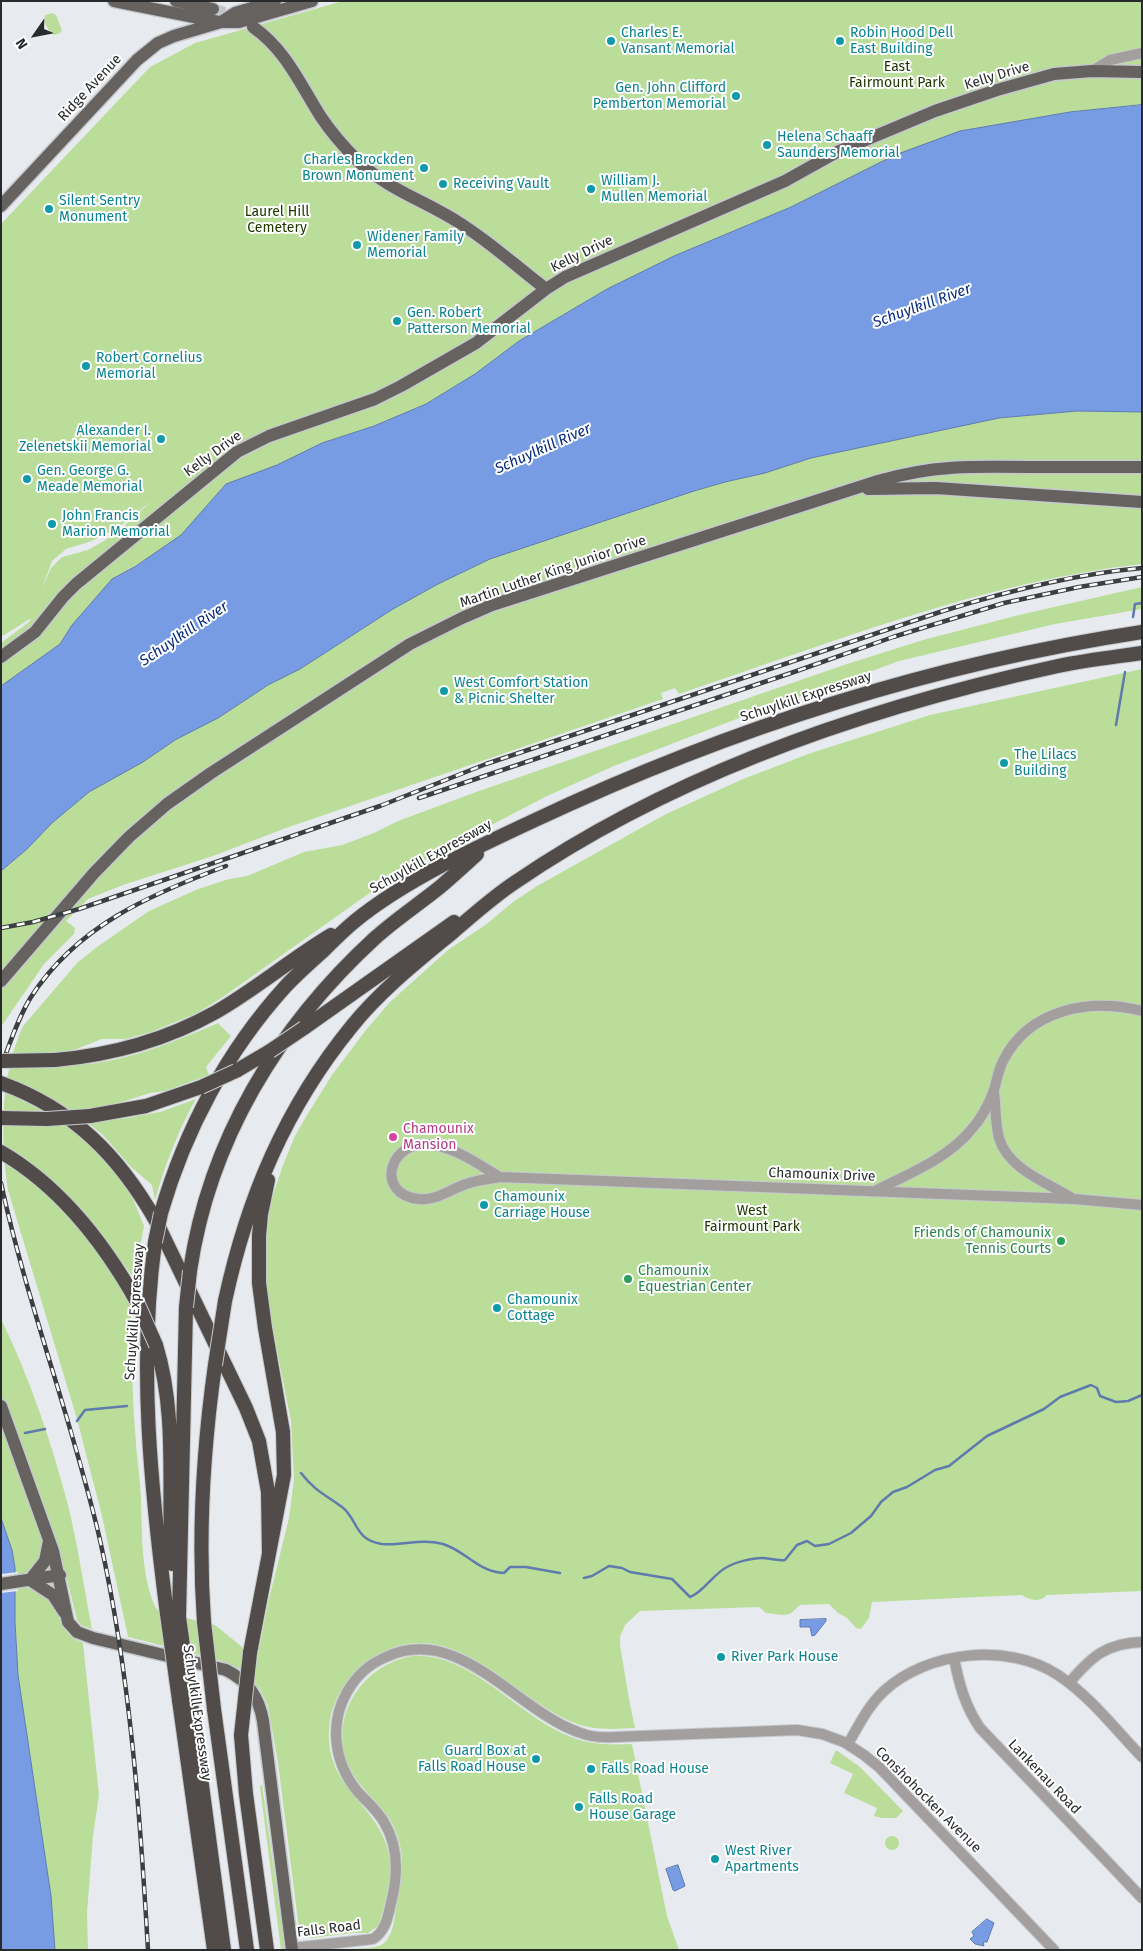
<!DOCTYPE html>
<html>
<head>
<meta charset="utf-8">
<style>
	body { margin:0 }
	#map { position:relative; width:1143px; height:1951px; overflow:hidden; background:#e7ebf0; font-family:"Fira Sans",sans-serif }
	canvas { display:block }
	.frame { position:absolute; inset:0; border:2px solid #282a2c; pointer-events:none }
	.north { position:absolute; left:10px; top:10px; width:50px; height:50px; -webkit-text-stroke:4px #fff; paint-order:stroke; rotate:237deg; font-size:14px; font-weight:700; line-height:20px; text-align:center; color:#282a2c }
	.north::after { content:''; display:block; margin:auto; width:18px; height:22px; background:#282a2c; clip-path:polygon(50% 0,100% 100%,50% 72%,0 100%) }
</style>
</head>
<body>
<div id="map">
<canvas width="1143" height="1951"></canvas>
<div class="frame"></div>
<div class="north">N</div>
</div>
<script>
const ctx = document.querySelector('canvas').getContext('2d');
ctx.lineJoin = 'round';
function fillPath(path, color) { ctx.fillStyle = color; ctx.fill(path, 'evenodd'); }
function trace(path, color, width, dash) { ctx.strokeStyle = color; ctx.lineWidth = width; ctx.lineCap = dash ? 'butt' : 'round'; ctx.setLineDash(dash || []); ctx.stroke(path); }
function write(font, color, halo, rows, align = 'center') {
  ctx.font = font + ' "Fira Sans",sans-serif'; ctx.lineWidth = 4; ctx.setLineDash([]); ctx.textBaseline = 'middle'; ctx.strokeStyle = halo; ctx.fillStyle = color; for (const [text, x, y, turn = 0] of rows) {
    ctx.save(); ctx.translate(x, y); ctx.rotate((+turn || 0) * Math.PI / 180); ctx.textAlign = isNaN(turn) ? turn : align; if (halo) ctx.strokeText(text, 0, 0); ctx.fillText(text, 0, 0); ctx.restore();
  }
}
fillPath(new Path2D(`
	M343,1H1142V105L1070,112L960,131L791,207L674,256L607,289L519,341L475,374L426,404L374,426L322,443L277,465L226,484L181,535L162,550L112,579L72,625L60,644L1,686V643L29,622L31,618L1,637V224L150,67L195,43ZM153,500L114,535L88,550L62,557L51,568L42,589L52,561L66,549L92,541L119,527Z
	M52,13L56,15L62,30L60,33L54,35C48,31 43,22 45,15Z
	M1077,411L1142,412V564C982,582 831,643 679,694L675,688L661,693L663,699L286,828L213,856L123,885L88,899L66,921L75,928L74,934L44,964L1,1027V871L27,849L52,823L89,792L143,762L175,740L218,718L268,685L300,669L393,609L438,584L490,559L694,491L725,482L765,473L811,458L999,418Z
	M1142,587V609L1055,624L899,661L815,692L773,705L614,766L545,797L415,865L371,892L223,997L197,1013L151,1032L125,1039H102L74,1050L53,1053L55,1065C112,1068 167,1045 218,1023L231,1036L206,1067L209,1075L165,1091L150,1093L116,1104L121,1119L160,1112L196,1099C178,1131 165,1165 155,1200L152,1185L131,1167L103,1135L73,1111L40,1094L116,1172L131,1194L144,1226L137,1266L140,1286L87,1216L68,1196L87,1232L136,1313L131,1315C132,1353 132,1392 135,1430C136,1453 140,1476 141,1499C142,1531 141,1584 158,1611L215,1625L257,1659L268,1603L289,1518L294,1479L291,1421L268,1306L265,1258L270,1204L283,1165L295,1136L307,1115L332,1075L366,1030L390,1002L448,950L488,923L513,902L537,886L666,814L743,779L811,753L930,715L1142,669V1591L1047,1595C1042,1602 1029,1601 1022,1595L872,1602L869,1618L861,1629L856,1628L847,1618L838,1613L829,1604L800,1605L790,1614L783,1615L766,1613L759,1607L640,1611L625,1625L620,1637V1645L629,1699L635,1728C614,1729 593,1731 572,1722C507,1694 452,1610 373,1657C351,1670 335,1694 330,1720C320,1789 379,1801 389,1855C393,1879 385,1902 379,1925L368,1933H353L311,1938L299,1929L278,1763L268,1706L261,1691L250,1677L241,1669L219,1660L128,1637L102,1516L77,1419L8,1190C0,1136 0,1076 23,1026L78,962L97,947L149,911L198,889L229,879L247,876L304,852L342,845L374,833L398,821L476,792L847,664L923,640L1019,615Z
	M1,1319C30,1378 51,1441 68,1505C78,1546 84,1588 92,1629L81,1625L77,1620L67,1579L54,1582C57,1606 56,1634 83,1643L99,1795L93,1836L87,1913L88,1950H55L51,1896L18,1675L12,1550L1,1518Z
	M412,1656C471,1652 516,1715 569,1736C589,1745 610,1745 632,1744L667,1916L679,1950H334C345,1948 375,1950 383,1944C393,1936 394,1920 396,1909C401,1885 406,1859 397,1835C389,1809 366,1796 353,1774C324,1724 358,1666 412,1656Z
	M836,1750L860,1767L903,1811L896,1818H882L874,1816L877,1808L844,1793L853,1774L830,1763Z
	M262,1784L285,1950H281L260,1787Z
	M885 1843a7 7 0 1 1 14 0a7 7 0 1 1-14 0Z`), '#bade99');
const water = new Path2D(`
	M1142,105V412L1077,411L999,418L811,458L765,473L725,482L694,491L490,559L438,584L393,609L300,669L268,685L218,718L175,740L143,762L89,792L52,823L27,849L1,871V686L60,644L72,625L112,579L136,566L181,535L226,484L277,465L322,443L374,426L426,404L475,374L519,341L607,289L674,256L791,207L895,155L960,131L1070,112Z
	M1,1518L12,1550L15,1568V1621L18,1675L51,1896L55,1950H1Z
	M826,1619V1621L815,1635L812,1636L810,1627H800V1620Z
	M678,1865L685,1886L675,1891L673,1890L666,1869Z
	M987,1919L994,1923L987,1942H983L984,1946L975,1944L970,1939L974,1936L972,1932Z`);
fillPath(water, '#779ce4');
trace(water, '#5f7aad', 1);
fillPath(new Path2D(`
	M18,1572V1591L1,1593V1574Z`), '#e7ebf0');
trace(new Path2D(`
	M1133,617L1135,604L1142,603
	M1116,725L1125,672
	M77,1421L85,1410L127,1406
	M25,1433L45,1429
	M301,1473C315,1491 324,1494 342,1507C358,1519 354,1540 382,1544C402,1546 421,1538 443,1544C466,1551 478,1572 504,1573L510,1567H526L560,1573
	M584,1578L592,1576L609,1566L622,1568L630,1572L672,1579L690,1597C704,1592 713,1574 727,1567C736,1562 752,1558 762,1558C770,1558 775,1561 785,1560L797,1545L807,1541L815,1546L829,1544L851,1533L871,1516L881,1502L893,1492L907,1487L935,1470L949,1466L987,1436L1044,1409L1060,1397L1091,1385L1097,1388L1100,1396L1116,1402L1128,1401L1142,1395`), '#5f7aad', 2.5);
trace(new Path2D(`
	M213,9L240,19`), '#c1c4c9', 12, [12, 6]);
const minor = new Path2D(`
	M1092,71L1110,60L1142,53
	M994,1092C996,1107 995,1123 999,1138C1008,1169 1046,1182 1072,1198
	M500,1177C479,1165 458,1149 434,1145C388,1137 374,1195 419,1199C436,1201 451,1189 466,1184C477,1180 489,1179 500,1177L1074,1199L1142,1205
	M875,1191C908,1174 947,1159 971,1130C981,1119 989,1104 994,1090C997,1080 998,1071 1003,1061C1029,1009 1089,998 1142,1011
	M954,1658C959,1684 965,1706 980,1728L1142,1898
	M1069,1683C1091,1657 1106,1643 1142,1642
	M848,1744C859,1725 868,1706 884,1691C928,1651 1007,1642 1058,1675C1090,1696 1115,1729 1142,1757
	M292,1948L373,1939C386,1931 388,1916 391,1903C398,1876 399,1847 384,1822C377,1810 366,1801 357,1791C334,1762 329,1724 347,1692C356,1676 369,1664 386,1657C458,1623 516,1710 578,1732C590,1737 602,1738 615,1737L797,1730L822,1734L844,1742L864,1755L879,1767L1054,1950`);
const major = new Path2D(`
	M114,1L219,22
	M176,1L213,9
	M221,22L235,13L275,1
	M253,27C286,50 300,84 321,117C331,132 345,148 358,161C387,189 425,201 458,222C489,241 517,267 546,289
	M1,206L137,60L158,43L174,36L221,22H239L312,1
	M868,489L936,488L1142,502
	M1,657L35,632L63,597L76,584L237,452L269,436L375,399L401,386L476,343L546,289L565,277L785,181L837,152L935,111L997,90L1054,74L1092,71L1142,72
	M1,981L94,873L129,837L167,804L211,773L410,644L462,618L492,605L878,481C932,465 975,466 1030,467C1068,467 1105,467 1142,467
	M1,1406L53,1551L68,1622L77,1632L93,1638L226,1670C248,1681 259,1697 263,1721L292,1950
	M30,1580L53,1595L64,1612
	M30,1580L45,1561L49,1541
	M1,1584L60,1575`);
const highway = new Path2D(`
	M304,1028L454,922
	M55,1060C112,1055 166,1040 216,1012C256,989 291,959 331,935
	M236,1071L270,1051
	M1,1083C73,1109 119,1156 156,1221L246,1408L259,1441L268,1492L269,1554
	M90,1116L146,1106L201,1087
	M1,1152C61,1187 104,1243 137,1302
	M161,1213C185,1130 227,1051 285,987C297,974 311,962 324,950C334,940 344,930 355,921C404,881 475,848 533,821C726,730 931,664 1142,632
	M155,1242C138,1366 151,1490 167,1614
	M190,1271C209,1140 278,1027 375,938C396,919 419,904 440,887C453,876 465,865 477,854
	M225,1301C247,1199 285,1108 352,1026C381,990 418,961 453,932C473,915 493,897 514,883C676,772 868,707 1058,666C1086,660 1114,657 1142,653
	M156,1345C178,1417 167,1490 172,1564
	M179,1617L186,1307
	M204,1622C198,1537 203,1450 215,1365
	M250,1653L284,1475L283,1432L265,1328L259,1283V1236L261,1214L268,1180
	M179,1700L214,1950
	M191,1703L224,1950
	M214,1709L247,1950
	M241,1735L246,1794L267,1950`);
trace(minor, '#c5c8cd', 12);
trace(major, '#c5c8cd', 15);
trace(highway, '#c5c8cd', 16);
trace(minor, '#a29f9e', 10);
trace(major, '#66625f', 12);
trace(highway, '#514c49', 14);
const rail = new Path2D(`
	M419,798L791,673L893,637L1004,603L1079,587L1142,577
	M1,928L33,922L79,909L380,806L486,764L943,611C1008,591 1074,574 1142,568
	M1,1067C10,1043 18,1018 31,997C77,926 149,895 226,866
	M1,1183C27,1304 72,1419 100,1540C130,1674 140,1812 148,1950`);
trace(rail, '#3c3f41', 4.5);
trace(rail, '#fff', 2.5, [8]);
const highwayBridge = new Path2D(`
	M270,1051L304,1028
	M1,1061L55,1060
	M201,1087L236,1071
	M1,1118L47,1119L90,1116
	M155,1242L161,1213
	M137,1302L156,1345
	M186,1307L190,1271
	M215,1365L225,1301
	M167,1614L179,1700
	M179,1617L191,1703
	M204,1622L214,1709
	M241,1735L250,1653`);
trace(highwayBridge, '#c5c8cd', 16, []);
trace(highwayBridge, '#514c49', 14);
for (const [x, y, r, color] of [
	[611,41,5,"#0f9aa8"],
	[840,41,5,"#0f9aa8"],
	[736,96,5,"#0f9aa8"],
	[767,145,5,"#0f9aa8"],
	[424,168,5,"#0f9aa8"],
	[443,184,5,"#0f9aa8"],
	[591,189,5,"#0f9aa8"],
	[49,209,5,"#0f9aa8"],
	[357,245,5,"#0f9aa8"],
	[397,321,5,"#0f9aa8"],
	[86,366,5,"#0f9aa8"],
	[161,439,5,"#0f9aa8"],
	[27,479,5,"#0f9aa8"],
	[52,524,5,"#0f9aa8"],
	[444,691,5,"#0f9aa8"],
	[1004,763,5,"#0f9aa8"],
	[393,1137,5,"#d1479c"],
	[484,1205,5,"#0f9aa8"],
	[1061,1241,5,"#2e9e5b"],
	[628,1279,5,"#2e9e5b"],
	[497,1308,5,"#0f9aa8"],
	[721,1657,5,"#0f9aa8"],
	[536,1759,5,"#0f9aa8"],
	[591,1769,5,"#0f9aa8"],
	[579,1807,5,"#0f9aa8"],
	[715,1859,5,"#0f9aa8"]
]) { const dot = new Path2D(); dot.arc(x, y, r, 0, 2 * Math.PI); ctx.fillStyle = color; ctx.fill(dot); trace(dot, '#fff', 2); }
write('14px', '#0d838f', '#fff', [
	["Charles E.",621,33],
	["Vansant Memorial",621,49],
	["Robin Hood Dell",850,33],
	["East Building",850,49],
	["Gen. John Clifford",726,88,"right"],
	["Pemberton Memorial",726,104,"right"],
	["Helena Schaaff",777,137],
	["Saunders Memorial",777,153],
	["Charles Brockden",414,160,"right"],
	["Brown Monument",414,176,"right"],
	["William J.",601,181],
	["Mullen Memorial",601,197],
	["Receiving Vault",453,184],
	["Silent Sentry",59,201],
	["Monument",59,217],
	["Widener Family",367,237],
	["Memorial",367,253],
	["Gen. Robert",407,313],
	["Patterson Memorial",407,329],
	["Robert Cornelius",96,358],
	["Memorial",96,374],
	["Alexander I.",151,431,"right"],
	["Zelenetskii Memorial",151,447,"right"],
	["Gen. George G.",37,471],
	["Meade Memorial",37,487],
	["John Francis",62,516],
	["Marion Memorial",62,532],
	["West Comfort Station",454,683],
	["& Picnic Shelter",454,699],
	["The Lilacs",1014,755],
	["Building",1014,771],
	["Chamounix",494,1197],
	["Carriage House",494,1213],
	["Chamounix",507,1300],
	["Cottage",507,1316],
	["River Park House",731,1657],
	["Guard Box at",526,1751,"right"],
	["Falls Road House",526,1767,"right"],
	["Falls Road House",601,1769],
	["Falls Road",589,1799],
	["House Garage",589,1815],
	["West River",725,1851],
	["Apartments",725,1867]
], 'left');
write('14px', '#203800', '#fff', [
	["East",897,67],
	["Fairmount Park",897,83],
	["Laurel Hill",277,212],
	["Cemetery",277,228],
	["West",752,1211],
	["Fairmount Park",752,1227]
]);
write('14px', '#282a2c', '#fff', [
	["Kelly Drive",997,76,-17],
	["Ridge Avenue",90,88,-47],
	["Kelly Drive",582,254,-26],
	["Kelly Drive",213,454,-36],
	["Martin Luther King Junior Drive",553,572,-19],
	["Schuylkill Expressway",806,697,-18],
	["Schuylkill Expressway",431,857,-29],
	["Chamounix Drive",822,1175,2],
	["Schuylkill Expressway",135,1312,-86],
	["Schuylkill Expressway",197,1713,82],
	["Lankenau Road",1044,1777,46],
	["Conshohocken Avenue",928,1800,45],
	["Falls Road",329,1929,-7]
]);
write('14px', '#b23c85', '#fff', [
	["Chamounix",403,1129],
	["Mansion",403,1145]
], 'left');
write('14px', '#27864d', '#fff', [
	["Friends of Chamounix",1051,1233],
	["Tennis Courts",1051,1249],
	["Chamounix",638,1271,"left"],
	["Equestrian Center",638,1287,"left"]
], 'right');
write('italic 15px', '#072b7d', '#fff', [
	["Schuylkill River",922,306,-20],
	["Schuylkill River",543,449,-24],
	["Schuylkill River",184,634,-34]
]);
</script>
</body>
</html>
